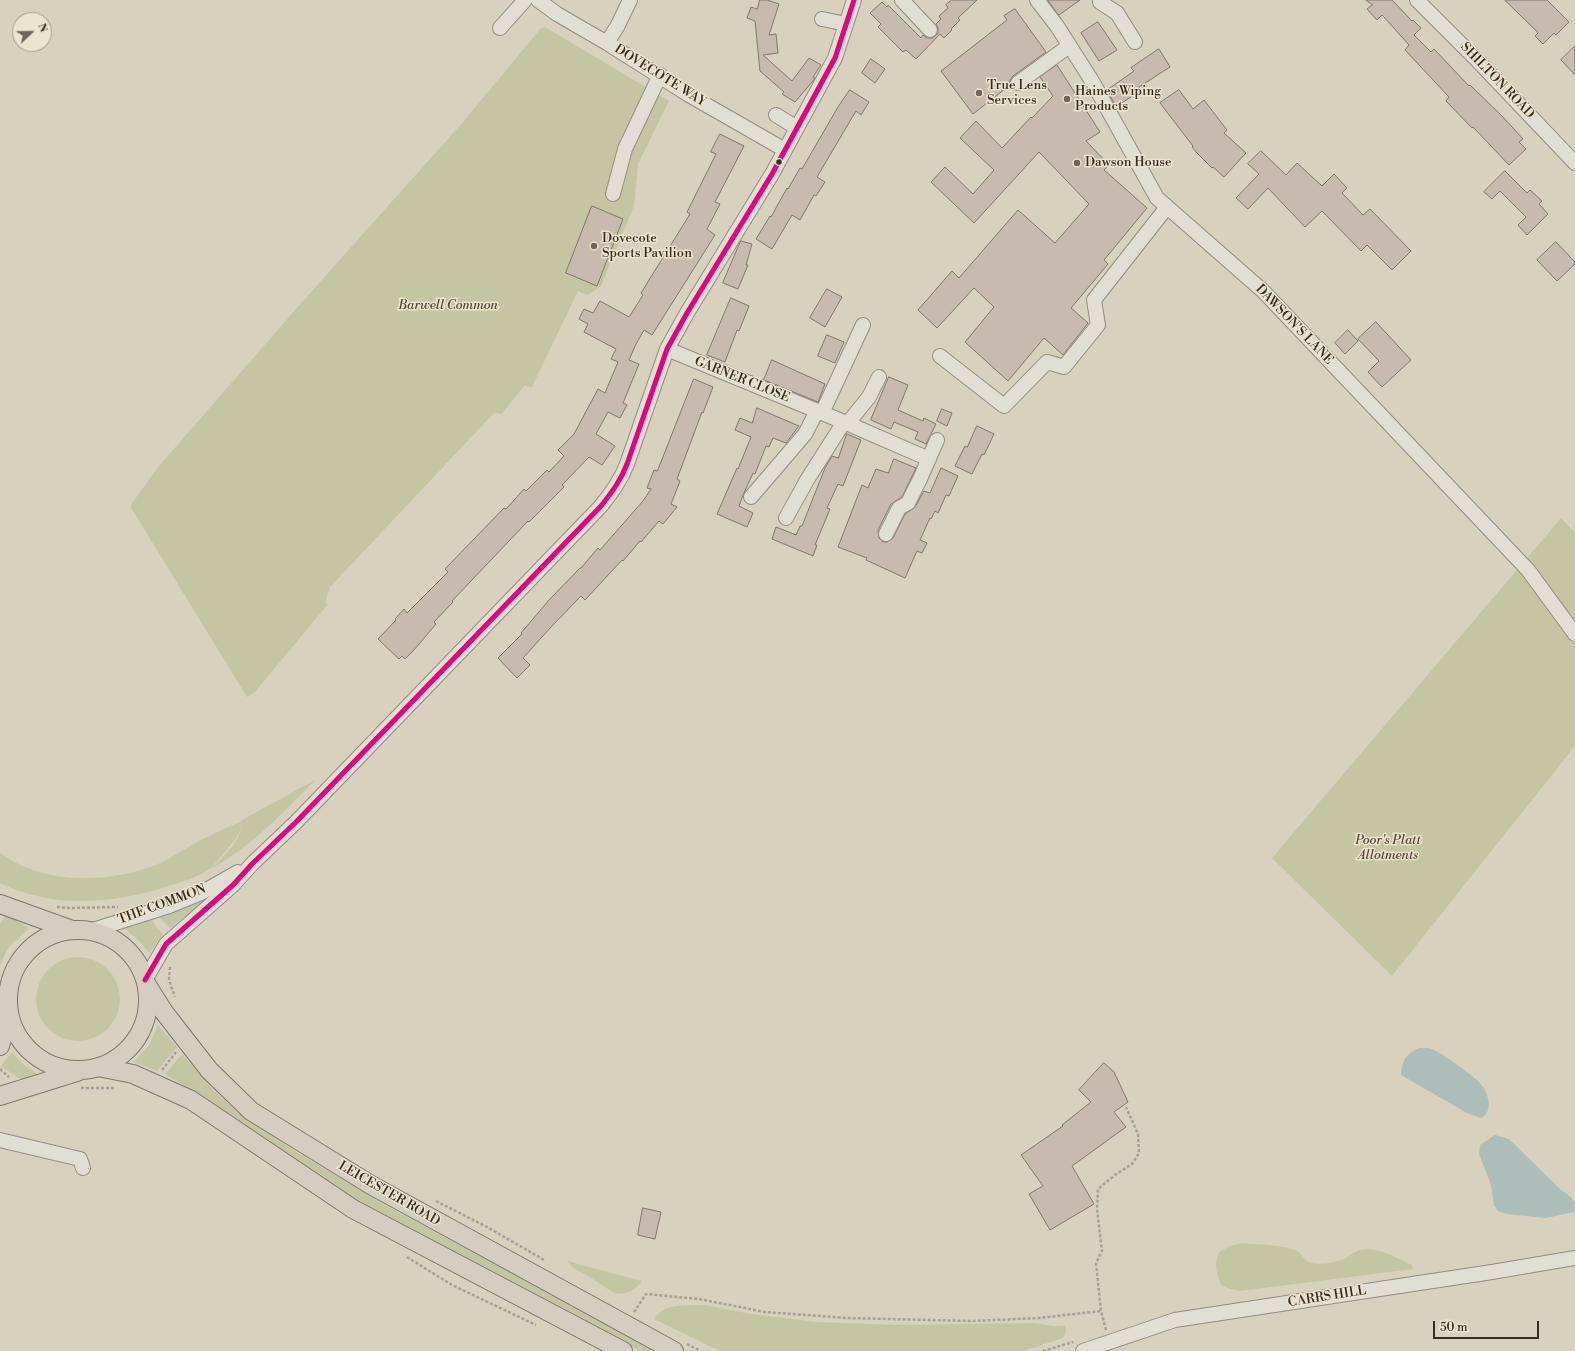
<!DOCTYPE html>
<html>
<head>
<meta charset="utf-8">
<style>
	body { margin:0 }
	#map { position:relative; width:1575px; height:1351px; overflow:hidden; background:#d8d1be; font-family:"Libre Bodoni",serif }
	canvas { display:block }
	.north { position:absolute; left:12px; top:12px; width:40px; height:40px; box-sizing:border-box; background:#ede4ce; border:1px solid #a59a8a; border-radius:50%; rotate:68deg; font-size:11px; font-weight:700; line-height:16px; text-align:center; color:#392a24 }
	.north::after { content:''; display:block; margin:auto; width:14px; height:18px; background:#71645a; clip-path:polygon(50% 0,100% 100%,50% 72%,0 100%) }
	.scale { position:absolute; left:1433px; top:1321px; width:106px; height:18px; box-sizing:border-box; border:2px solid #392a24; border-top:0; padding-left:5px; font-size:12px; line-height:14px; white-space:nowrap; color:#392a24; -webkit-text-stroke:3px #ede4ce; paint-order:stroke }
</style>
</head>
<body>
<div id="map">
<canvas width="1575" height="1351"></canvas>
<div class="north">N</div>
<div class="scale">50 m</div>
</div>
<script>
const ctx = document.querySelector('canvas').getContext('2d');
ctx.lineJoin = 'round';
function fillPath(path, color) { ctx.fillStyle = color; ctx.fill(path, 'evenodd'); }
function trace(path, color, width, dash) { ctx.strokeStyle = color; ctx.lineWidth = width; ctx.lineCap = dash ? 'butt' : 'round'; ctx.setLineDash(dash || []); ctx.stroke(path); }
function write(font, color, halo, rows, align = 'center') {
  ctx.font = font + ' "Libre Bodoni",serif'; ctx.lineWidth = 3; ctx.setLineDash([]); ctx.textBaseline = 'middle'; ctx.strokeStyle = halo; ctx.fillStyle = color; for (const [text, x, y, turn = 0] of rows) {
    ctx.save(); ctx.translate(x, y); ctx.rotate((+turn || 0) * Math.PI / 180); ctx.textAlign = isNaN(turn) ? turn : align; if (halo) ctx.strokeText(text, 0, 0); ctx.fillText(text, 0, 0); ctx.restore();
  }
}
fillPath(new Path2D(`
	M545,27L669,101L638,164L634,206L601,286L588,295L578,291L532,387L524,386L502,414L494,413L330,587L325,603L328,604L255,692L247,697L130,506L159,466L303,301L463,122L541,28Z
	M1561,518L1575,533V746L1392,976L1272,858Z
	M315,780C280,816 254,844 210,870C222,858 244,838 242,820Z
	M242,821C242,834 233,842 225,852C219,858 214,867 206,871C196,878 181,882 169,886C113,904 54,909 0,883V853C43,885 110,884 158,864C171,858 183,850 195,843C210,835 226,828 242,821Z
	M200,901L201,904L170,928L159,917Z
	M6,915L29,928L8,948L0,965V924Z
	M152,919L156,927L163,934L149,953L139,941L124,928Z
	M36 999a42 42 0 1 1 84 0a42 42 0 1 1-84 0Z
	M158,1025L177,1047L157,1071L134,1062L149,1045Z
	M12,1052L23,1064L39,1075L23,1081L1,1066Z
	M182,1054L211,1087L238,1113L298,1153L392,1209L658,1351H640L443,1249L338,1190L204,1098L165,1074Z
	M1242,1243C1260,1245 1281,1244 1297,1251C1302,1253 1304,1261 1311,1263C1319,1265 1333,1263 1341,1260C1348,1258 1352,1252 1360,1250C1378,1246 1397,1258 1412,1265L1413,1269L1240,1291L1230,1289L1221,1285C1216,1272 1214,1265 1219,1252L1230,1246Z
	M568,1261L574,1263L642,1281C636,1290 624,1296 614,1293L588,1276L573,1268Z
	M706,1305L751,1314L818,1322L898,1325L1035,1323L1053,1326H1065C1066,1331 1066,1334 1063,1338L1024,1351H720L654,1319C663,1302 690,1306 706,1305Z`), '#c4c6a3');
fillPath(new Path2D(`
	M1419,1048C1422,1048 1426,1048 1429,1048C1440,1051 1469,1073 1478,1081C1488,1091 1495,1111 1481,1118L1467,1113L1401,1075C1402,1060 1406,1054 1419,1048Z
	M1495,1135L1509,1139L1560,1189L1571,1197L1575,1203L1574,1212L1546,1218L1506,1214L1498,1211L1494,1205L1491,1185L1479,1154L1480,1145Z`), '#adbdba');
const building = new Path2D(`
	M760,0H767L779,4L769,35L776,34L778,53L763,55L792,81L809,58L821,65L813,77L815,78L812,82L795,102L782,94L784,92L760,71L755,21L747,18L751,7L757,9Z
	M952,0H977L958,18L960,20L951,29L952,30L944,38L940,34L916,59L906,50L903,52L878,27L881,24L870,13L882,2L887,7L888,5L921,38L923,35L927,38H932L935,36L938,33V28L936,24L941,19L939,16L948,8L946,5Z
	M1048,0H1080L1059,15Z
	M1366,0H1392L1412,21L1413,20L1421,28L1414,35L1431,52L1434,49L1469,86L1470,85L1502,116L1523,139L1519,142L1526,149L1509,165L1473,127L1472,128L1446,101L1449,97L1405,50L1409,45L1384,17L1382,15L1377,20L1367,9L1372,5Z
	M1505,0H1547L1569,22L1556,35L1554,33L1543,44L1535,36L1538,33Z
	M1015,9L1046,52L1013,76L1010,80V85L973,114L941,71L1007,20L1004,16Z
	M1098,22L1117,50L1099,61L1081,33Z
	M1575,46V75L1561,60Z
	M1159,49L1170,67L1139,87L1141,90L1116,107L1107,90L1134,71L1131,68Z
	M871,59L885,69L875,83L862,73Z
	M1057,65L1100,132L1086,141L1109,165L1104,170L1147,208L1104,260L1108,264L1071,308L1088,323L1063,355L1044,338L1008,381L965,342L994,307L974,288L937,328L918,310L952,271L959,278L1018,210L1055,243L1089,204L1039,152L974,223L931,182L945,167L973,194L994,170L960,138L976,121L1002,148L1031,117L1032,118L1053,96L1040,77Z
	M850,90L869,102L861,115L856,111L817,177L825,182L816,196L814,195L800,220L792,215L772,249L756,239L770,216L771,217L787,188L788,189L800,168L802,169L838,107Z
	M1179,90L1193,109L1204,100L1227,130L1224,133L1246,153L1224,177L1213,167L1212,168L1197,153L1192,147L1193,146L1160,103Z
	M720,134L744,146L715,202L720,204L707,229L715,235L652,335L644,330L636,344L629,360L639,364L623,403L627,405L620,418L608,412L596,434L615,446L602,465L589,457L562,485L564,487L529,522L528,521L452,601L453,602L434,622L436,624L414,650L405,659L402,656L399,659L378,639L396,620L395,619L404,609L407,613L448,572L445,569L504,508L506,509L524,489L526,491L547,470L549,472L564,456L558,450L574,434L598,389L605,393L618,362L611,359L616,349L584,332L588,324L579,319L584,309L593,313L600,301L629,317L643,295L641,293L690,214L687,212L716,154L711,152Z
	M1261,151L1286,175L1297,163L1322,186L1334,174L1347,188L1342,193L1363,215L1370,209L1411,251L1392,270L1367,245L1361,251L1322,211L1305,227L1268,188L1248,209L1236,198L1259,174L1248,164Z
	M1505,171L1527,193L1530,190L1542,201L1539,204L1548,214L1527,235L1518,225L1526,217L1500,191L1492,199L1484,192Z
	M592,206L623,219L597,286L566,273Z
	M741,241L752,244L746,265H748L738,289L723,283Z
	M1556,242L1575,262V264L1557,281L1537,260Z
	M827,289L842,297L825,327L810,318Z
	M731,298L749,306L739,331L737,330L725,362L707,355Z
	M1376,322L1411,360L1382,387L1368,372L1379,361L1358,339Z
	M1348,330L1358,341L1345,354L1335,343Z
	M827,335L844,342L835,363L818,356Z
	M772,360L825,384L818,402L764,380Z
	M889,377L908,385L898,410L923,421L924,418L936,424L926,444L915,439L918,432L894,422L891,429L871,420Z
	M694,379L713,387L703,413L702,412L677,479L680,481L671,504L677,507L663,524L659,521L641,542L640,541L623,561L622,560L585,600L581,596L551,627L523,658L530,665L517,678L498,658L522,634L521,633L549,600L580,568H581L598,548L600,550L643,501L651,489L647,488L654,470L657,471Z
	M757,408L799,426L786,443L773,438L769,447L766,446L755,474L753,473L743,495L739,506L753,513L747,527L717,514L737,468L738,469L751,437L735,430L740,418L752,423Z
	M942,409L952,413L947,426L937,421Z
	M977,426L994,434L984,455L982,454L972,474L955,466L965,446L967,447Z
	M847,434L861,440L843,486L838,484L827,508L830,509L815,545H817L813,556L772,539L776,527L796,535L800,526H802L825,468L832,456L838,458Z
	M894,459L916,468L902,497L891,504L878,530L879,538L883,542H887L893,538L905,514L915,507L924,491L930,493L941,468L958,476L949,496L946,495L938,513L935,511L931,519L930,518L920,540L927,543L922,553L917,551L905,578L866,560L867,558L838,547L862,485L868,488L876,469L888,473Z
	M1104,1063L1114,1072L1128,1102L1114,1112L1126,1127L1072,1166L1094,1204L1050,1230L1029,1194L1043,1186L1021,1155L1063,1126L1062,1125L1091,1102L1079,1090Z
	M643,1208L661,1212L655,1239L638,1235Z`);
fillPath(building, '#c8baaf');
trace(building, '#7d776d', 1);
const minor = new Path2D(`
	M538,0L557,14L607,43L689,95L785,150
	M902,0L930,30
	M1037,0L1057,26L1092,81L1157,198L1263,291L1528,570L1575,634
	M1100,0V2L1117,13L1135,42
	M1417,0L1475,58L1575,163
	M822,19L846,24
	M500,28L525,0
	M607,43L618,25L630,0
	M1018,83L1069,46
	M776,115L797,128
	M613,194L625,149L660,75
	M667,349L844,422L929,459
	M940,356L1004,406L1047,362L1064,367L1098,325L1094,300L1167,207
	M822,413L863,325
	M848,423L869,397L879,377
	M751,497L805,434L817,411
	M786,518L807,480L844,422
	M886,534L899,508L908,503L920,479L937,440
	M90,931L169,906L201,893L238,872
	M145,980L166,944L233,885L252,864L297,821L601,506C612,492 621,480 627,464L667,349L687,313L772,174L835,58L854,0
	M0,1140L80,1159L83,1168
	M1083,1351L1175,1320L1492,1272L1575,1258`);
const major = new Path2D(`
	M0,904L72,930
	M8 1000a70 70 0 1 1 140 0a70 70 0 1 1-140 0Z
	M147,985L164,1012L209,1070L251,1111L371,1185L674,1351
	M0,1046L9,1014
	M98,1067L133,1074L191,1100L353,1209L623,1351
	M0,1096L77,1072`);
trace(minor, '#938d82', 16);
trace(major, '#7d776d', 20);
trace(new Path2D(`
	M57,907L69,908L118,907
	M170,967L169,980L175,997
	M0,1069L9,1077
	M162,1070L176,1052
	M81,1088H116
	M436,1201L487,1227L544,1260
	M407,1257L452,1285L536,1325
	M634,1312L646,1294L699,1299L765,1312L847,1318L972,1321L1039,1318L1101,1311
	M1106,1330L1101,1311L1096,1263L1102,1251L1097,1209L1098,1189L1115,1175L1132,1164L1139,1153L1138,1134L1126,1107
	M687,1344L700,1351
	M1043,1351L1073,1342`), '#a5a199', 2.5, [3, 2]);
trace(minor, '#e1ded4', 14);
trace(major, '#d5cec0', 18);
trace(new Path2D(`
	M145,980L166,944L233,885L252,864L297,821L601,506C612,492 621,480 627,464L667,349L687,313L772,174L835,58L854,0`), '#e5007d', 5);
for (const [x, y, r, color] of [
	[979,93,4,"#71645a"],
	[1067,99,4,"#71645a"],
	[779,162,3.5,"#392a24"],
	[1077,163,4,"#71645a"],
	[594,246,4,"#71645a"]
]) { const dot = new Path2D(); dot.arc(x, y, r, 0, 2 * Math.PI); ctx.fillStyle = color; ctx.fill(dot); trace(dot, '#ede4ce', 1.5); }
write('13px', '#392a24', '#ede4ce', [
	["DOVECOTE WAY",660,76,32],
	["SHILTON ROAD",1497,81,46],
	["DAWSON'S LANE",1294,325,46],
	["GARNER CLOSE",742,380,22],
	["THE COMMON",162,905,-20],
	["LEICESTER ROAD",389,1194,30],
	["CARRS HILL",1327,1297,-9]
]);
write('13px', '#392a24', '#ede4ce', [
	["True Lens",987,86],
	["Services",987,101],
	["Haines Wiping",1075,92],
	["Products",1075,107],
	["Dawson House",1085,163],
	["Dovecote",602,239],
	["Sports Pavilion",602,254]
], 'left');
write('italic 13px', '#524739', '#ede4ce', [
	["Barwell Common",448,306],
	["Poor's Platt",1388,841],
	["Allotments",1388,856]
]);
</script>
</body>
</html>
